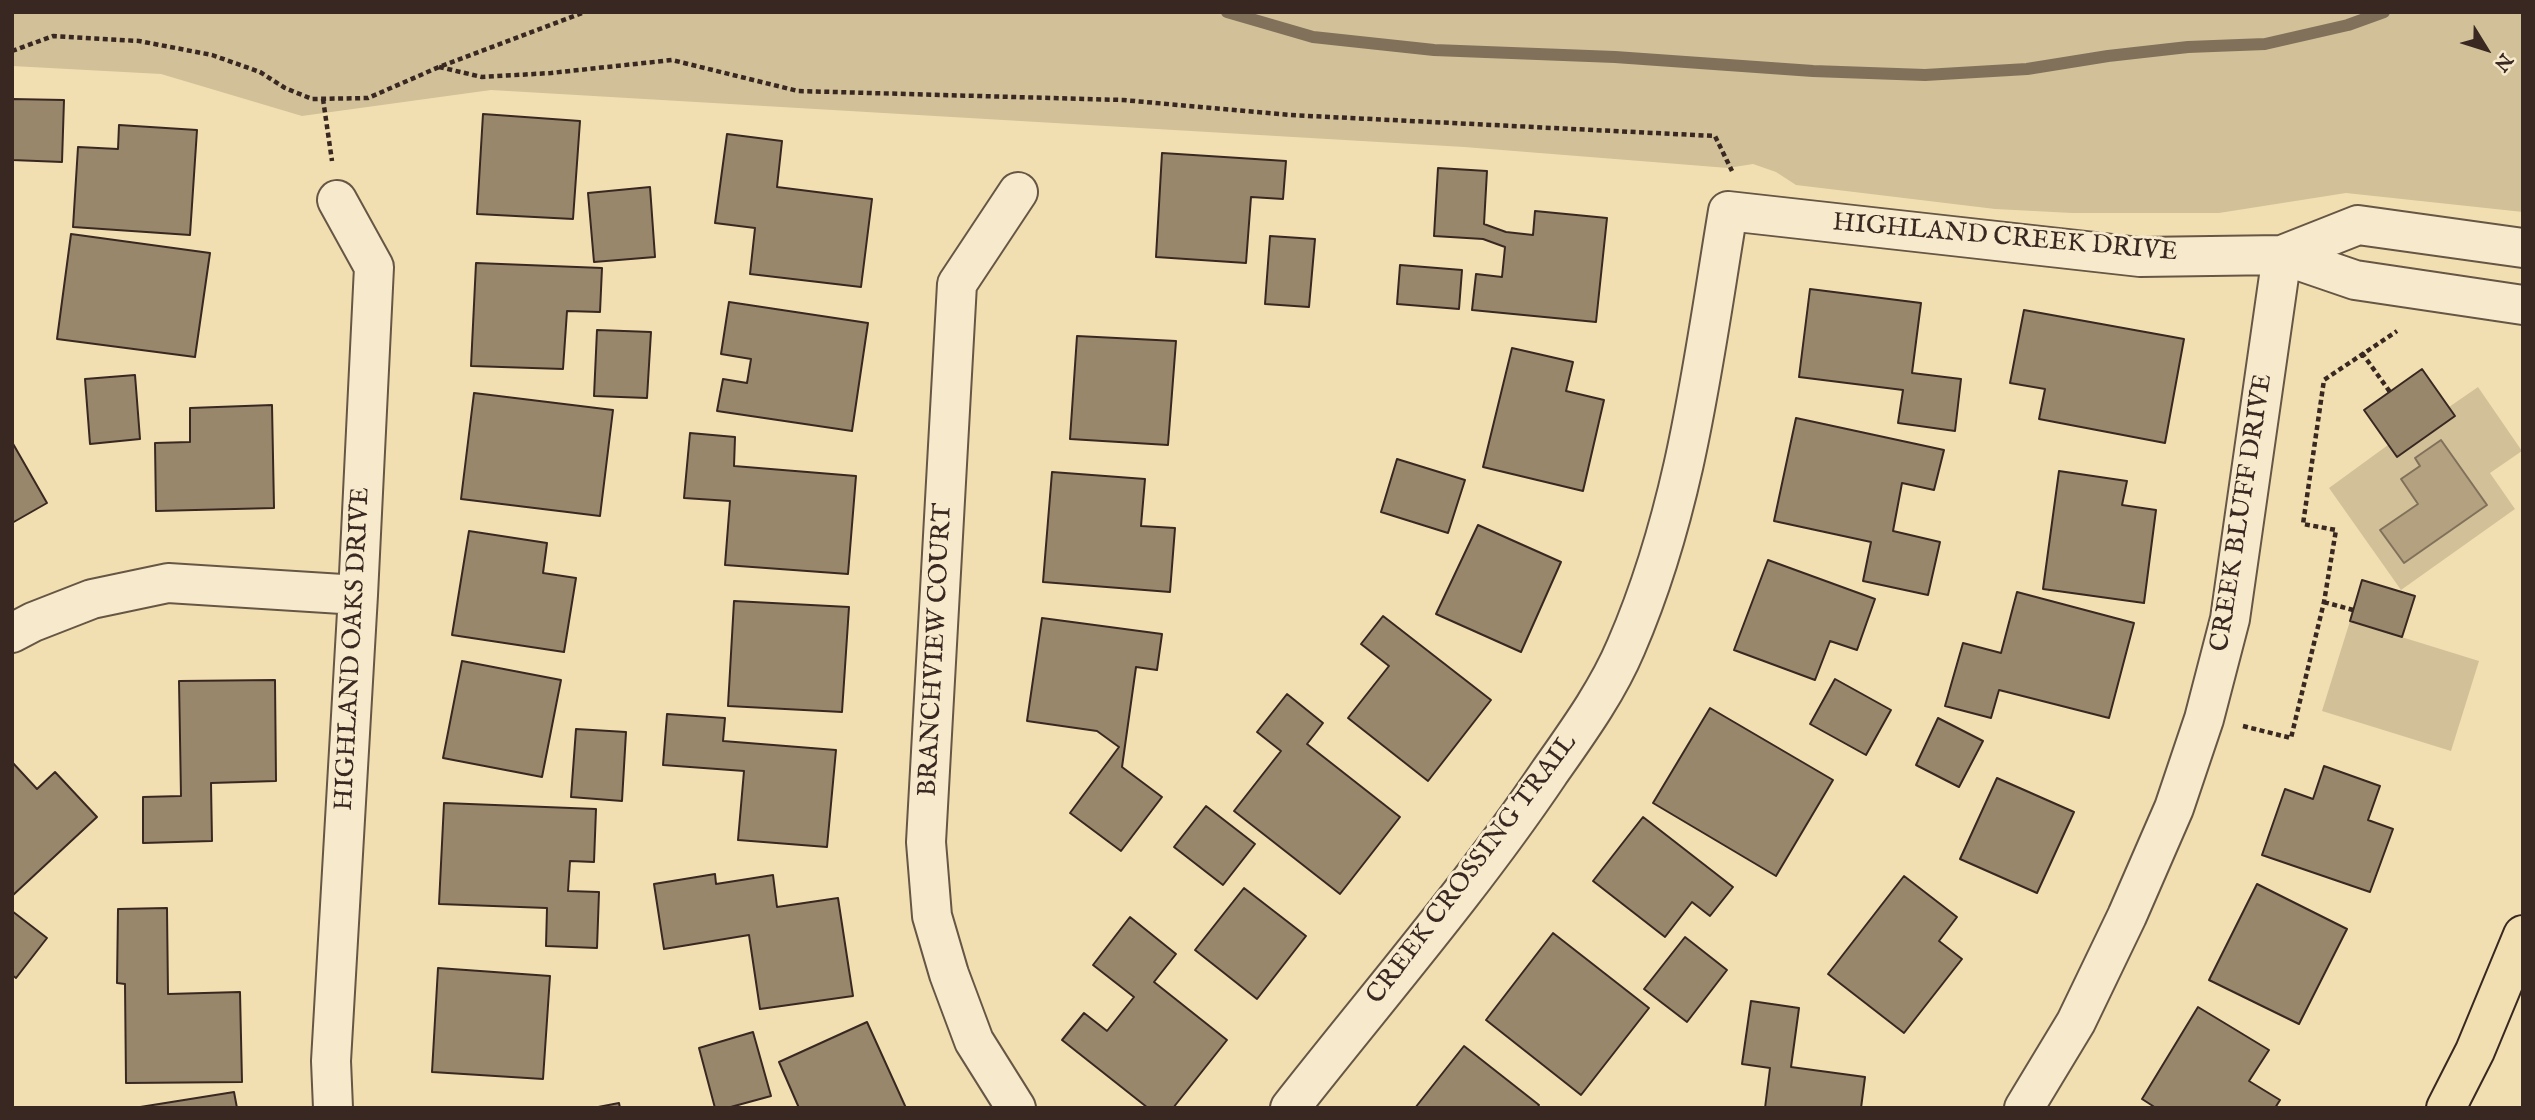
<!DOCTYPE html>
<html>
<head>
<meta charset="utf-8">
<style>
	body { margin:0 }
	#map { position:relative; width:2535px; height:1120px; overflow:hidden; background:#f2dfb1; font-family:"IM FELL English",serif }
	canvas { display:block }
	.frame { position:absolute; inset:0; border:14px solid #382821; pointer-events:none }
	.north { position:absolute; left:2451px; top:14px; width:70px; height:70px; -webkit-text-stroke:5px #f7eacc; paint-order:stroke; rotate:128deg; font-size:19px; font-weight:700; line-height:28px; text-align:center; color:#382821 }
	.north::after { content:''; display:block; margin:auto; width:24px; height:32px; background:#382821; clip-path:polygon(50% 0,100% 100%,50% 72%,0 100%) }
</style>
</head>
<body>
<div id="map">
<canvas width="2535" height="1120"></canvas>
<div class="frame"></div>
<div class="north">N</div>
</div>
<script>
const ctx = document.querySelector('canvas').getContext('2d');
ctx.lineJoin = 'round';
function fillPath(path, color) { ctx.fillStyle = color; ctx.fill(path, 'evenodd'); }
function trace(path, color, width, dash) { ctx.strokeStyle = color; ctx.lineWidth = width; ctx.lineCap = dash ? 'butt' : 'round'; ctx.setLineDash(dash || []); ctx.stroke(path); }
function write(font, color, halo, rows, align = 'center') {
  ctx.font = font + ' "IM FELL English",serif'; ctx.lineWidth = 6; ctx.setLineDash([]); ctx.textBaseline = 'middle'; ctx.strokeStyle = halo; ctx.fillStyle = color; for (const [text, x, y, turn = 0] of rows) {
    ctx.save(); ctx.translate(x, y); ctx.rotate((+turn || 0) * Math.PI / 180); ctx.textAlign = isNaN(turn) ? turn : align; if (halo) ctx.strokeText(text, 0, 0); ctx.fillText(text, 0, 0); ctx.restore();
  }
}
fillPath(new Path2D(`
	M12,12H2523V212L2346,193L2219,213H2072L1995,209L1796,185L1776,172L1753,164L1728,168L1464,147L491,90L302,116L161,74L12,66Z
	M2422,369L2449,407L2478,387L2522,451L2490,473L2515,509L2401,590L2329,488L2388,445L2364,410Z
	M2350,621L2479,661L2451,751L2322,711Z`), '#d2c099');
const water = new Path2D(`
	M2441,440L2487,505L2404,563L2380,530L2418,504L2401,479L2420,466L2415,458Z`);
fillPath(water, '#b3a180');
trace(water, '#82715a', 2);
trace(new Path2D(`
	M1227,12L1313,37L1434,50L1615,57L1813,71L1925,75L2027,69L2108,56L2188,47L2265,44L2348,25L2384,12`), '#82715a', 12);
const building = new Path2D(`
	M12,99L64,100L62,162L12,160Z
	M483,114L580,121L573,219L477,214Z
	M119,125L197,130L190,235L73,227L78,147L118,149Z
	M727,134L782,141L777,187L872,199L861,287L750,274L755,228L715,223Z
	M1162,153L1286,161L1283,199L1251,197L1246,263L1156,257Z
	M1438,168L1487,171L1484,224L1506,232L1533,235L1535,211L1607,218L1596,322L1472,310L1476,274L1502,277L1505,247L1483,239L1434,236Z
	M650,187L655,257L594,262L588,193Z
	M71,234L210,253L195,357L57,339Z
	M1270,236L1315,239L1309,307L1265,304Z
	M476,263L602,268L600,312L567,311L563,369L471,366Z
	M1400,265L1462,270L1459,309L1397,304Z
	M1810,289L1921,303L1912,373L1961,379L1955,431L1898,423L1903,390L1799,377Z
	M729,302L868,323L852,431L717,411L723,379L747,383L751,359L721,354Z
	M2024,310L2184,339L2165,443L2039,419L2045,389L2010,383Z
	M597,330L651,332L647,398L594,396Z
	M1077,336L1176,341L1168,445L1070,439Z
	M1512,348L1573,362L1566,391L1604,400L1583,491L1483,467Z
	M2422,369L2455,416L2397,457L2364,410Z
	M135,375L140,439L90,444L85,379Z
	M474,393L613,410L600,516L461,499Z
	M272,405L274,508L156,511L155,443L190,442V408Z
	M1796,418L1944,450L1934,490L1902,483L1893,531L1940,542L1928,595L1863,581L1871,542L1774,521Z
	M690,433L735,437L734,466L856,476L848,574L725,565L730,501L684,498Z
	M12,442L47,503L12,523Z
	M1397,459L1465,480L1448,533L1381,512Z
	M2059,471L2127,481L2122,505L2156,510L2144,603L2043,589Z
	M1052,472L1145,479L1141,526L1175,528L1170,592L1043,582Z
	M1478,525L1561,562L1521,652L1436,614Z
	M469,531L547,543L543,573L576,578L564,652L452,635Z
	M1768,560L1875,599L1857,650L1830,641L1815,680L1734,650Z
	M2362,580L2415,596L2402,637L2350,621Z
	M2017,592L2134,623L2109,718L1999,690L1991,718L1945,706L1963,643L2001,653Z
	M734,601L849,607L842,712L728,706Z
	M1383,616L1491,700L1428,781L1348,718L1389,666L1361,644Z
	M1042,618L1162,634L1157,670L1136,667L1122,767L1162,797L1121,851L1070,813L1119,747L1097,731L1027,721Z
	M462,661L561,680L542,777L443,758Z
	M1835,679L1891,710L1866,755L1810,724Z
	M275,680L276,781L211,783L212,841L143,843V797L181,796L179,681Z
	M1287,694L1323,723L1307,744L1400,817L1340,894L1234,811L1281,751L1257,732Z
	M1710,708L1833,780L1776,876L1653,803Z
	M667,714L725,718L723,741L836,750L827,847L738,840L744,771L663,765Z
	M1938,718L1983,741L1959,787L1916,765Z
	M576,729L626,732L622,801L571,797Z
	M12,762L37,789L55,772L97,817L12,896Z
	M2324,766L2380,786L2368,820L2393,829L2370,892L2262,855L2285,789L2313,799Z
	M1997,778L2074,812L2037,893L1960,859Z
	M444,803L596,809L594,862L570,861L568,891L599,892L597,948L546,946L547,908L439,904Z
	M1206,806L1255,844L1223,885L1174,847Z
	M1643,817L1733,887L1710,916L1692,902L1665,937L1593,881Z
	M715,874L716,884L773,875L777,907L838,898L853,996L760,1009L749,935L664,949L654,884Z
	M1904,876L1957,917L1939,941L1962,959L1904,1033L1828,974Z
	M2257,884L2347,929L2299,1024L2209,980Z
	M1244,888L1306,936L1257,999L1195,950Z
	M167,908L168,994L240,992L242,1082L126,1083L125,984L117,983L118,909Z
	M12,911L47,938L16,978L12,975Z
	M1130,917L1176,954L1154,982L1227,1040L1173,1108H1148L1062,1040L1084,1013L1107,1031L1134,997L1093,965Z
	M1553,933L1649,1008L1581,1095L1486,1020Z
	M1685,937L1727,970L1687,1022L1644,989Z
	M438,968L550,976L543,1079L432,1072Z
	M1751,1001L1799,1008L1791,1067L1865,1077L1861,1108H1765L1770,1068L1742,1064Z
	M2198,1007L2269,1050L2249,1081L2280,1100L2275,1108H2156L2142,1099Z
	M867,1022L906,1108H799L779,1062Z
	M753,1032L771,1096L727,1108H715L699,1048Z
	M1464,1046L1539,1105L1537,1108H1415Z
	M234,1092L237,1108H134Z
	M619,1103L620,1108H593Z`);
fillPath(building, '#99876c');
trace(building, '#382821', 2);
const minor = new Path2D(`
	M2282,255L2358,225L2523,248
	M12,633L33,622L92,599L168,583L358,595
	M333,1108L331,1061L358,595L374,267L337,200
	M1016,1108L974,1041L949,974L932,916L926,842L957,284L1018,192
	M1290,1108C1377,997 1470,890 1549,773C1577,733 1607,692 1626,647C1687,506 1703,361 1728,211L2140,257L2282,255L2355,280L2523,305
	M2024,1108L2076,1022L2127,916L2174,808L2204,719L2230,619L2282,255`);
const major = new Path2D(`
	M2446,1108L2475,1051L2523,935`);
trace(minor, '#665645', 42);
trace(major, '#382821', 42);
trace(new Path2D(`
	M12,51L53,36L139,41L212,55L260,72L285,88L312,99L368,98L439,67L585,12
	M439,67L482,77L551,73L672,60L798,91L1123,100L1290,115L1715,136L1732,171
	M323,99L332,161
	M2362,353L2390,392
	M2324,602L2353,610
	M2243,726L2291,738L2324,602L2336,530L2303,524L2324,380L2397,331`), '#382821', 4.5, [5, 3.5]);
trace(minor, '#f7eacc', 38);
trace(major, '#f2dfb1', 38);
write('26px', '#382821', '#f7eacc', [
	["HIGHLAND CREEK DRIVE",2005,239,5],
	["CREEK BLUFF DRIVE",2243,513,-81],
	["HIGHLAND OAKS DRIVE",354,649,-87],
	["BRANCHVIEW COURT",937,650,-87],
	["CREEK CROSSING TRAIL",1473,870,-53]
]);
</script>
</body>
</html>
